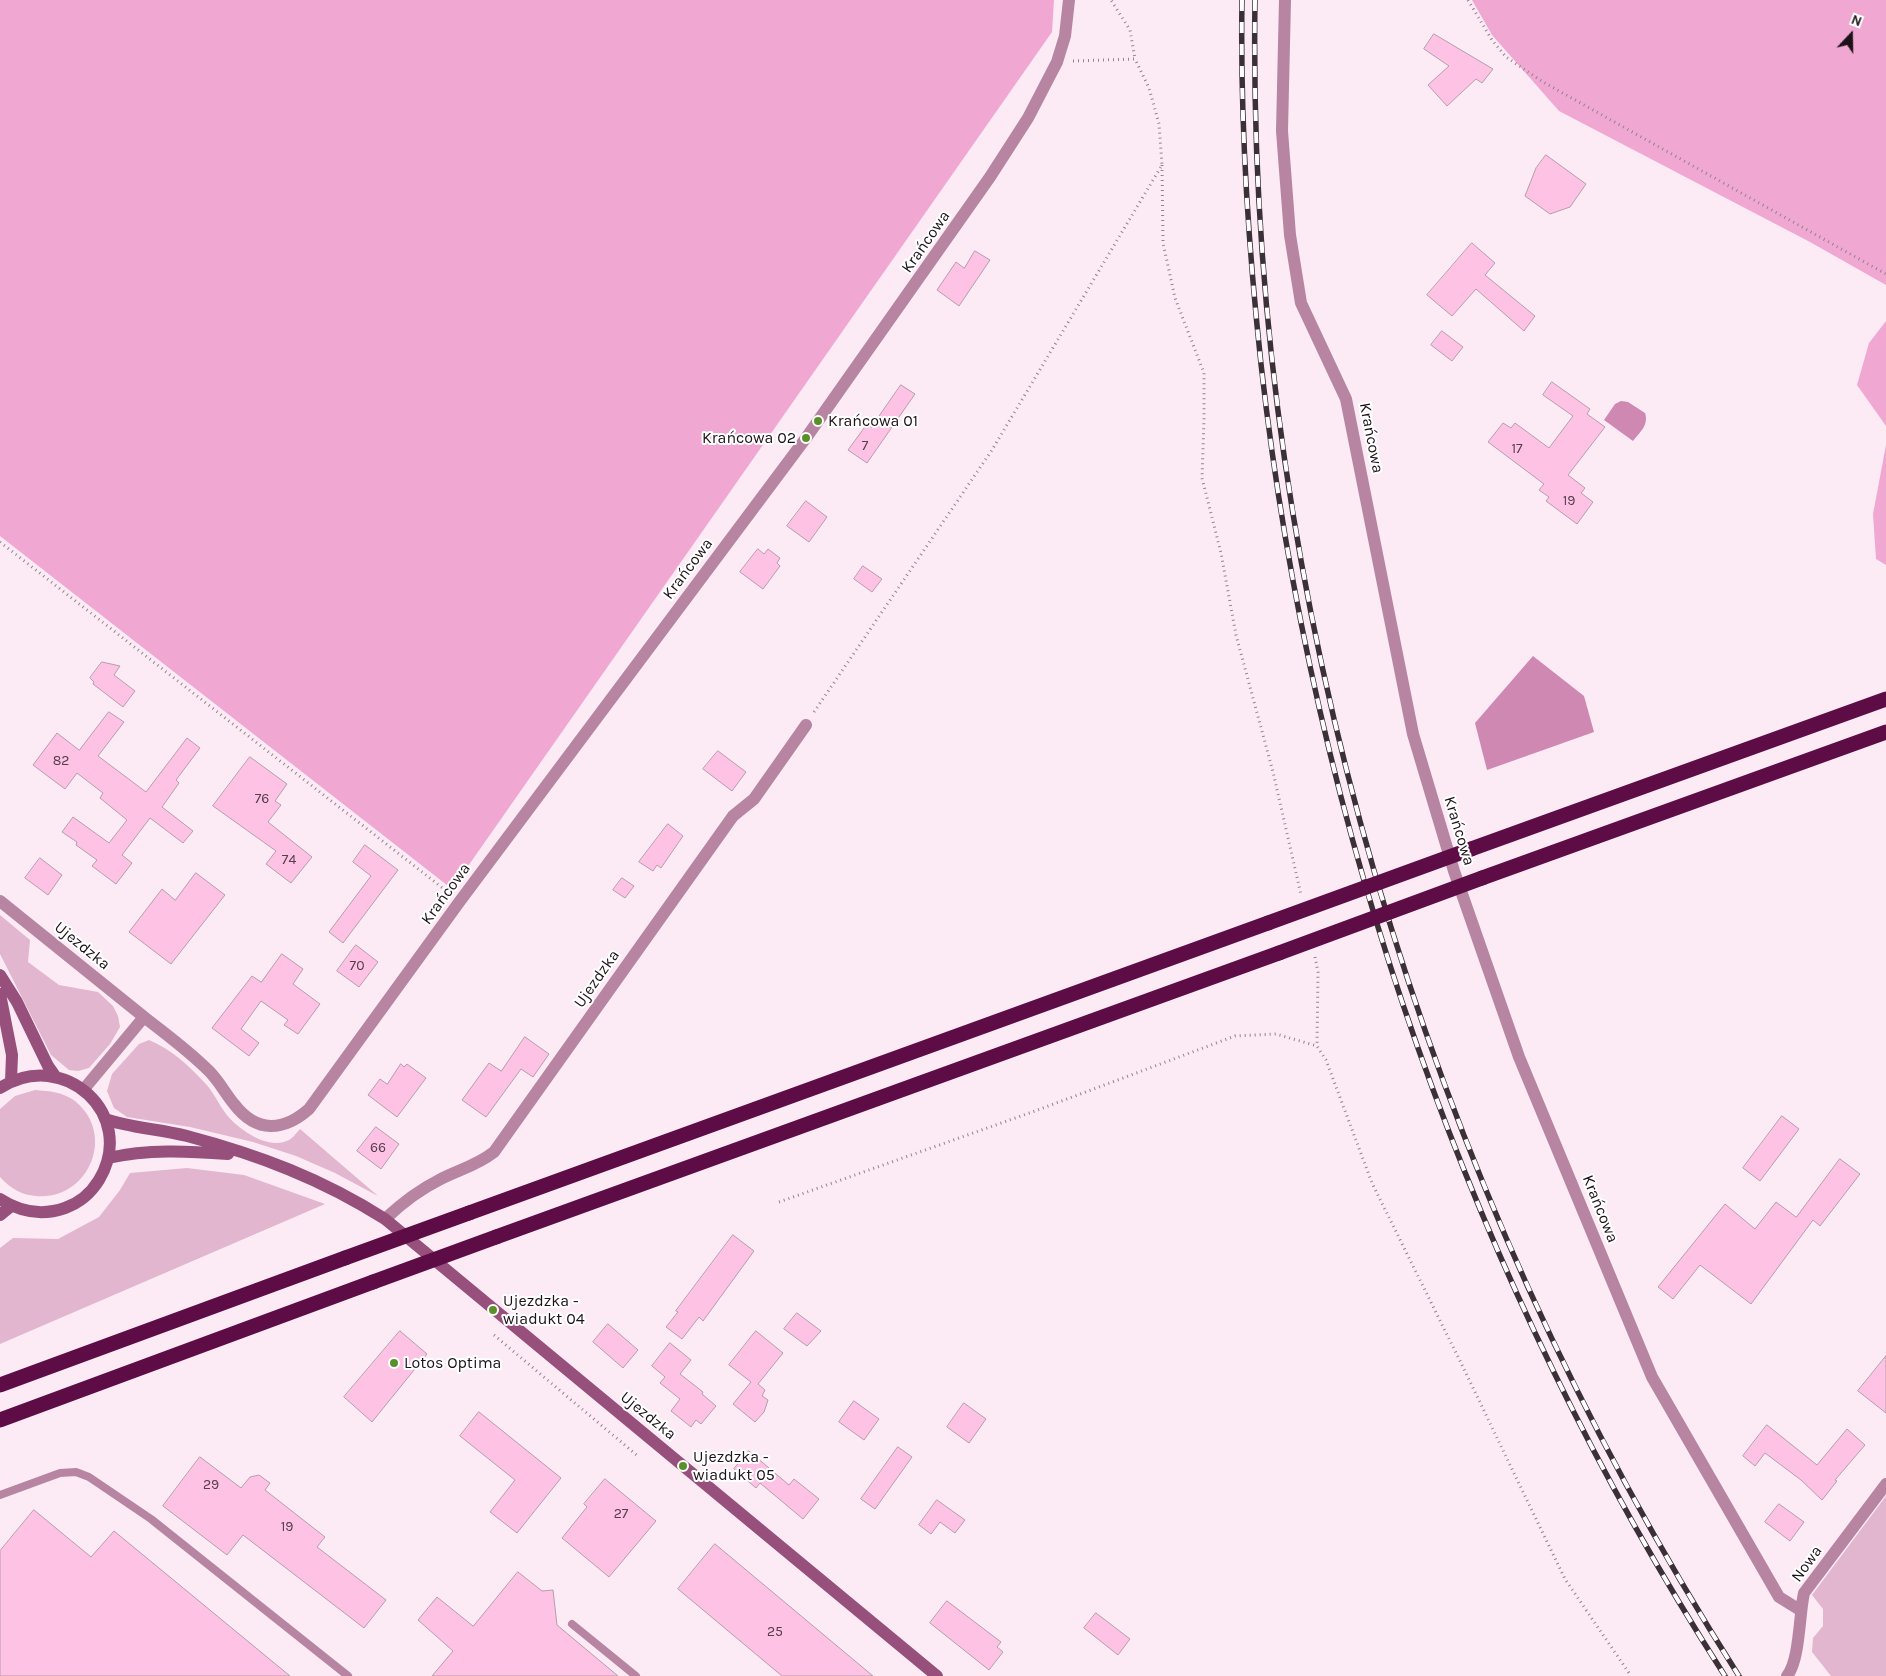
<!DOCTYPE html>
<html>
<head>
<meta charset="utf-8">
<style>
	body { margin:0 }
	#map { position:relative; width:1886px; height:1676px; overflow:hidden; background:#fcebf4; font-family:Karla,sans-serif }
	canvas { display:block }
	.north { position:absolute; left:1826px; top:10px; width:50px; height:50px; -webkit-text-stroke:4px #fff; paint-order:stroke; rotate:21deg; font-size:14px; font-weight:700; line-height:20px; text-align:center; color:#1c1218 }
	.north::after { content:''; display:block; margin:auto; width:18px; height:22px; background:#1c1218; clip-path:polygon(50% 0,100% 100%,50% 72%,0 100%) }
</style>
</head>
<body>
<div id="map">
<canvas width="1886" height="1676"></canvas>
<div class="north">N</div>
</div>
<script>
const ctx = document.querySelector('canvas').getContext('2d');
ctx.lineJoin = 'round';
function fillPath(path, color) { ctx.fillStyle = color; ctx.fill(path, 'evenodd'); }
function trace(path, color, width, dash) { ctx.strokeStyle = color; ctx.lineWidth = width; ctx.lineCap = dash ? 'butt' : 'round'; ctx.setLineDash(dash || []); ctx.stroke(path); }
function write(font, color, halo, rows, align = 'center') {
  ctx.font = font + ' Karla,sans-serif'; ctx.lineWidth = 4; ctx.setLineDash([]); ctx.textBaseline = 'middle'; ctx.strokeStyle = halo; ctx.fillStyle = color; for (const [text, x, y, turn = 0] of rows) {
    ctx.save(); ctx.translate(x, y); ctx.rotate((+turn || 0) * Math.PI / 180); ctx.textAlign = isNaN(turn) ? turn : align; if (halo) ctx.strokeText(text, 0, 0); ctx.fillText(text, 0, 0); ctx.restore();
  }
}
fillPath(new Path2D(`
	M0,915L30,940L28,962L59,985L98,992L113,1006L118,1016L120,1027L110,1044L89,1068L78,1071L69,1070L51,1055L0,954Z
	M149,1040C171,1049 188,1065 204,1082C213,1091 218,1103 226,1114C238,1129 268,1151 289,1140C293,1138 297,1132 300,1129L378,1196L335,1173L296,1156L253,1142L190,1127L127,1117L114,1108L107,1091L112,1074L139,1044Z
	M35,1090C49,1091 63,1092 75,1101C117,1135 88,1201 36,1196C21,1195 10,1188 0,1177V1109L15,1096Z
	M187,1168L244,1175L325,1204L0,1344V1248L13,1238L58,1239L99,1217L120,1190L130,1173Z
	M1886,1496V1676H1831L1812,1652L1813,1638L1823,1626V1609L1812,1595Z`), '#e2b6cf');
fillPath(new Path2D(`
	M0,0H1054L1052,32L452,889L0,536Z
	M1472,0H1886V285L1810,242L1559,111L1492,35Z
	M1886,321V426L1857,385L1869,343Z
	M1886,445V565L1876,559L1873,514Z`), '#f0a8d2');
fillPath(new Path2D(`
	M1621,401L1628,402L1645,413C1649,425 1640,432 1633,441L1604,420L1615,404Z
	M1533,656L1584,696L1594,732L1487,770L1475,723Z`), '#ce88b1');
const building = new Path2D(`
	M1434,34L1493,69L1482,83L1476,79L1447,106L1428,85L1449,66L1424,49Z
	M1546,155L1586,184L1570,207L1550,214L1525,196L1536,168Z
	M1472,243L1495,263L1485,275L1535,316L1524,331L1476,289L1452,316L1427,295Z
	M975,251L990,260L959,306L937,290L956,262L964,268Z
	M1442,331L1463,347L1452,361L1431,345Z
	M1552,382L1590,409L1587,414L1605,427L1568,475L1585,488L1581,493L1593,502L1577,524L1546,501L1549,497L1539,490L1544,484L1488,442L1503,423L1511,428L1515,423L1549,448L1573,416L1543,395Z
	M901,385L915,394L867,463L848,450L867,424L871,427Z
	M806,501L827,517L809,542L787,526Z
	M758,549L764,554L768,549L780,558L777,563L780,566L763,589L740,572Z
	M863,566L882,579L872,592L854,579Z
	M102,662L120,666L114,675L135,691L123,707L93,684L94,682L90,678Z
	M109,712L124,722L98,756L146,792L187,738L200,748L176,780L179,783L162,807L193,831L183,843L150,818L122,855L132,863L116,884L92,866L97,860L76,845L77,842L62,832L73,817L109,843L127,820L100,798L103,793L77,773L65,789L33,765L57,733L79,750Z
	M718,751L746,772L732,791L703,769Z
	M250,757L287,784L275,801L281,805L268,822L312,857L291,883L266,864L276,851L213,806Z
	M668,824L683,836L661,868L657,865L653,871L639,862Z
	M365,845L398,870L343,943L329,932L371,876L353,862Z
	M40,858L62,875L48,895L25,878Z
	M196,873L225,895L171,964L129,932L162,889L175,900Z
	M622,878L634,886L625,898L613,890Z
	M356,945L378,962L359,987L337,971Z
	M282,954L303,969L293,984L320,1004L298,1034L284,1025L288,1020L261,1001L241,1029L259,1043L249,1056L212,1028L252,976L261,982Z
	M525,1037L549,1054L533,1077L521,1069L486,1117L462,1100L489,1063L501,1071Z
	M401,1064L404,1067L407,1064L426,1078L397,1117L368,1095L380,1079L387,1084Z
	M1782,1116L1799,1129L1760,1181L1743,1168Z
	M376,1127L399,1144L381,1169L357,1151Z
	M1840,1159L1860,1174L1820,1226L1813,1220L1751,1304L1700,1265L1673,1299L1658,1287L1725,1204L1755,1229L1776,1202L1796,1217Z
	M733,1235L754,1251L703,1321L699,1317L682,1339L666,1327L678,1312L676,1311Z
	M797,1313L821,1331L807,1346L784,1329Z
	M608,1324L638,1350L623,1368L593,1342Z
	M400,1331L427,1354L372,1422L344,1397Z
	M756,1331L783,1353L758,1384L765,1390L762,1396L768,1400L764,1412L755,1422L733,1404L751,1382L729,1365Z
	M670,1343L691,1360L680,1374L703,1392L702,1394L716,1406L701,1424L696,1420L691,1427L671,1411L680,1399L660,1383L665,1377L652,1366Z
	M1886,1356V1413L1858,1391Z
	M854,1401L879,1419L864,1440L839,1422Z
	M964,1403L986,1419L969,1443L947,1427Z
	M479,1412L561,1478L517,1533L490,1512L515,1480L460,1436Z
	M1767,1425L1817,1465L1847,1429L1865,1445L1835,1480L1837,1481L1822,1500L1801,1480L1765,1453L1755,1466L1743,1456Z
	M898,1447L912,1457L875,1509L861,1499Z
	M749,1451L789,1485L794,1479L819,1499L803,1519L760,1483L756,1488L734,1469Z
	M200,1457L241,1488L250,1477L259,1475L270,1483L265,1490L325,1537L317,1547L386,1600L364,1628L243,1535L227,1555L163,1506Z
	M605,1479L656,1521L609,1577L562,1538L587,1507L584,1504Z
	M937,1500L965,1520L955,1533L940,1522L931,1534L919,1525Z
	M1779,1504L1804,1522L1790,1541L1765,1522Z
	M34,1510L91,1557L114,1531L290,1676H0V1551Z
	M715,1544L873,1676H782L678,1589Z
	M518,1572L542,1591L553,1590L557,1625L618,1676H432L453,1651L418,1620L437,1597L473,1626Z
	M947,1601L1001,1642L997,1647L1003,1652L989,1670L930,1623Z
	M1096,1613L1130,1639L1118,1655L1084,1628Z`);
fillPath(building, '#fdc2e4');
trace(building, '#b79cab', 1);
trace(new Path2D(`
	M1468,0L1492,40L1506,57L1543,82L1886,274
	M1073,61L1135,59L1130,30L1111,0
	M1162,165L1163,243L1175,298L1204,373V420L1202,478L1221,553L1236,635L1273,772L1301,895
	M0,542L449,893
	M814,712L992,450L1162,165L1159,124L1149,88L1135,59
	M1315,957L1318,972L1317,1046
	M779,1202L1035,1111L1235,1036L1276,1034L1317,1046L1326,1060L1372,1183L1460,1361L1565,1579L1631,1676
	M494,1335L639,1457`), '#92848c', 3, [1, 4]);
trace(new Path2D(`
	M0,1495L60,1473L76,1472L89,1477L151,1519L348,1676
	M572,1624L636,1676`), '#b785a2', 8);
trace(new Path2D(`
	M1285,0L1282,131L1290,235L1301,303L1346,399L1413,734L1454,871L1519,1057L1652,1377L1779,1597L1800,1610
	M0,901L144,1017
	M84,1089L144,1017C166,1034 189,1051 209,1071C219,1081 225,1093 234,1104C257,1134 284,1131 309,1109L460,901L806,438L990,177L1028,118L1057,62L1065,36L1069,0
	M385,1219C401,1204 419,1190 439,1180C458,1170 476,1166 494,1152L733,816L754,799L806,725
	M1787,1676C1800,1660 1799,1615 1804,1593L1886,1484`), '#b785a2', 12);
trace(new Path2D(`
	M0,975L17,1002L48,1066L55,1076
	M0,994L12,1055L11,1081
	M0,1088C64,1047 138,1115 99,1180C91,1193 79,1203 65,1208C42,1216 20,1212 0,1199
	M105,1119C131,1128 160,1129 187,1136C259,1155 322,1179 385,1219L937,1676
	M108,1158C148,1149 188,1151 228,1154
	M0,1215L11,1206`), '#97507c', 12);
trace(new Path2D(`
	M1471,849L1886,699
	M1482,878L1886,732
	M469,1213L1268,923
	M496,1237L1279,953
	M0,1385L345,1258
	M0,1420L373,1282`), '#5e0c46', 15);
const rail = new Path2D(`
	M1242,0C1240,121 1248,243 1261,364C1313,830 1472,1282 1725,1676
	M1255,0C1246,591 1422,1179 1739,1676`);
trace(rail, '#3b3037', 5.5);
trace(rail, '#fff', 4, [11]);
trace(new Path2D(`
	M1268,923L1471,849
	M1279,953L1482,878
	M345,1258L469,1213
	M373,1282L496,1237`), '#5e0c46', 15);
for (const [x, y, r, color] of [
	[818,421,5,"#59902b"],
	[806,438,5,"#59902b"],
	[493,1310,5,"#59902b"],
	[394,1363,5,"#59902b"],
	[683,1466,5,"#59902b"]
]) { const dot = new Path2D(); dot.arc(x, y, r, 0, 2 * Math.PI); ctx.fillStyle = color; ctx.fill(dot); trace(dot, '#fff', 2); }
write('14px', '#543e4b', null, [
	["7",865,446],
	["17",1517,449],
	["19",1569,501],
	["82",61,761],
	["76",262,799],
	["74",289,860],
	["70",357,966],
	["66",378,1148],
	["29",211,1485],
	["27",621,1514],
	["19",287,1527],
	["25",775,1632]
]);
write('16px', '#1c1218', '#fff', [
	["Krańcowa",926,242,-55],
	["Krańcowa",1371,438,79],
	["Krańcowa",688,569,-53],
	["Krańcowa",1459,831,73],
	["Krańcowa",446,894,-54],
	["Ujezdzka",82,946,39],
	["Ujezdzka",597,979,-55],
	["Krańcowa",1600,1209,68],
	["Ujezdzka",648,1416,39],
	["Nowa",1807,1564,-54]
]);
write('16px', '#1c1218', '#fff', [
	["Krańcowa 01",828,421],
	["Krańcowa 02",796,438,"right"],
	["Ujezdzka -",503,1301],
	["wiadukt 04",503,1319],
	["Lotos Optima",404,1363],
	["Ujezdzka -",693,1457],
	["wiadukt 05",693,1475]
], 'left');
</script>
</body>
</html>
